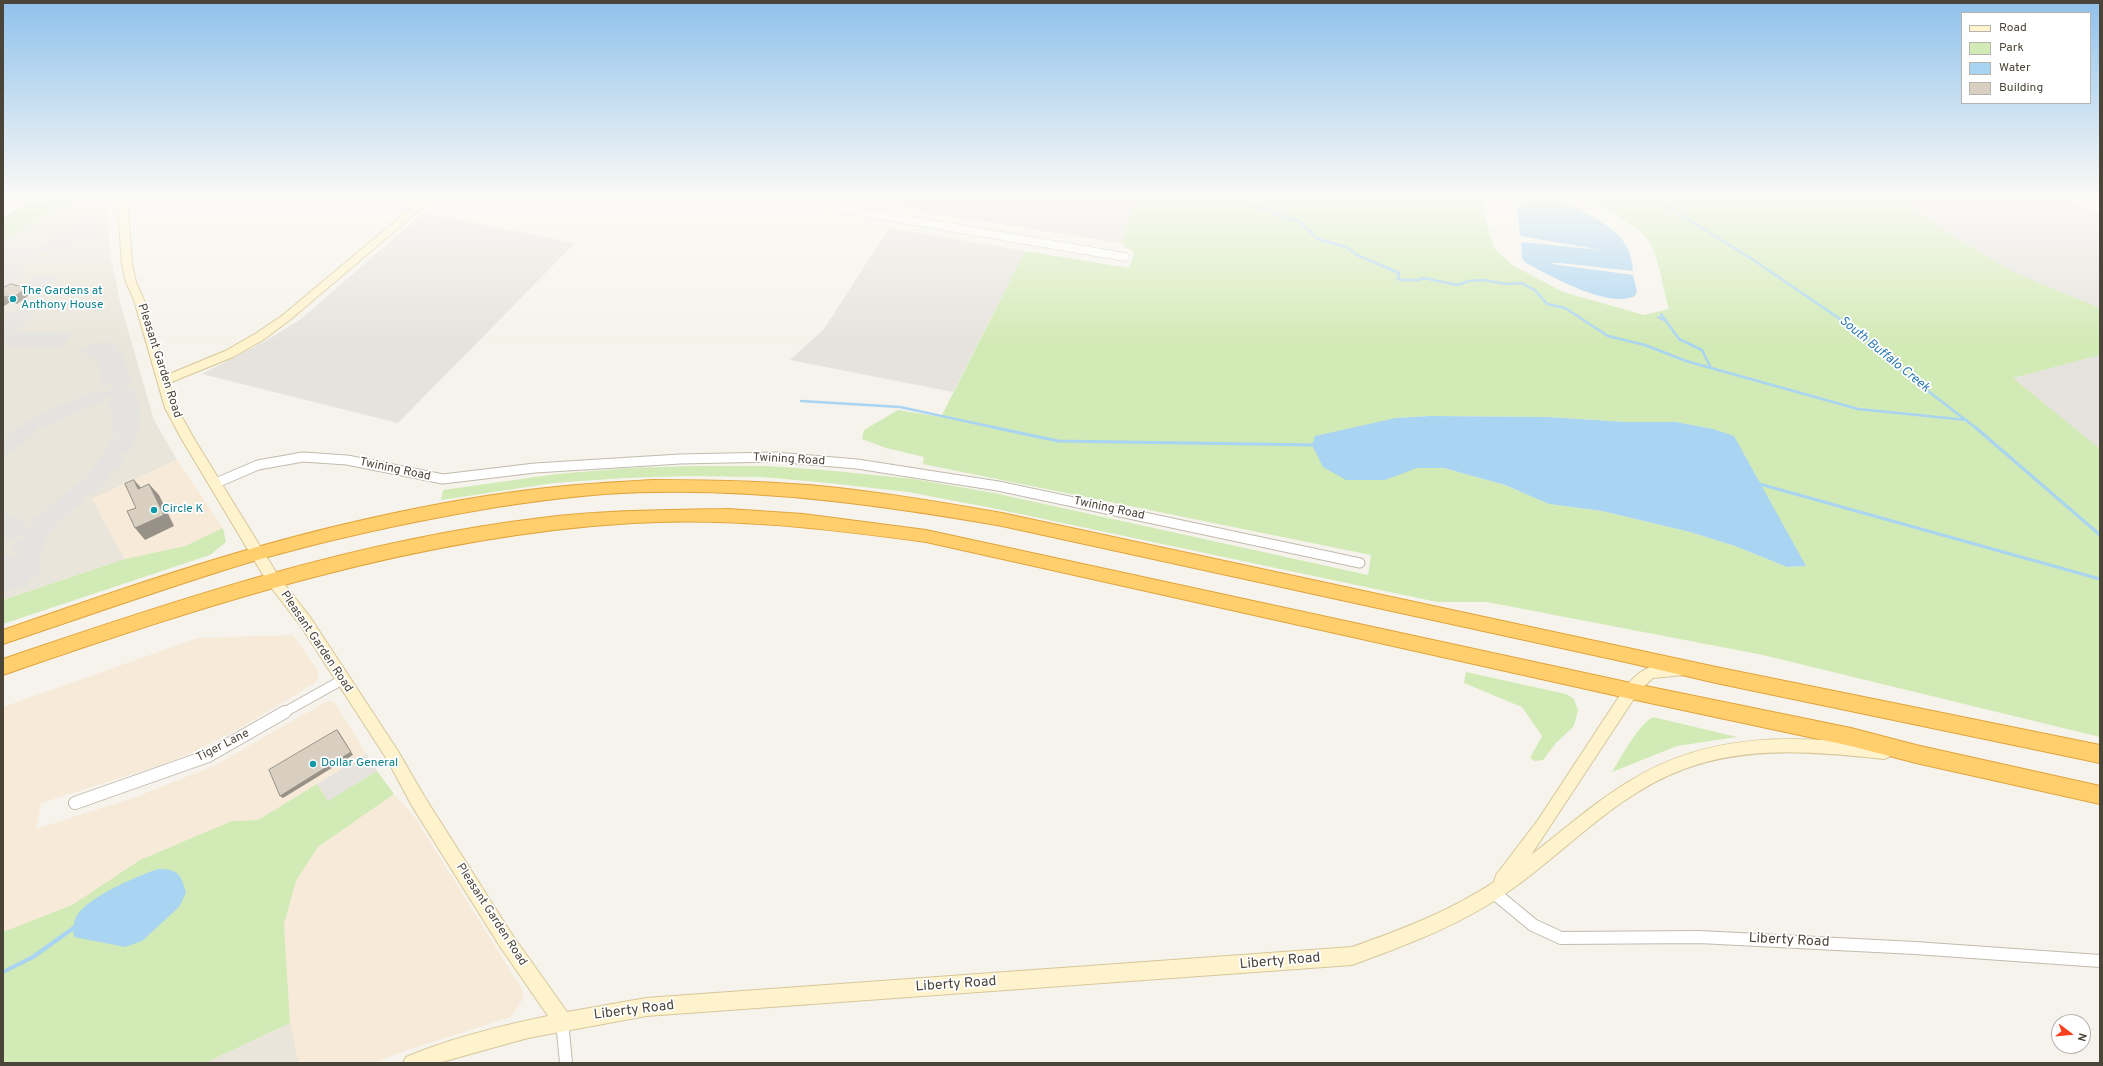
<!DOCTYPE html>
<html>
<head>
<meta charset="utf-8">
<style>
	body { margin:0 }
	#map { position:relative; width:2103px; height:1066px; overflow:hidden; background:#f6f3ec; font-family:Overpass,sans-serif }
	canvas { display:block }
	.frame { position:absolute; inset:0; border:4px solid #4b4439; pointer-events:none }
	.legend { position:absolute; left:1961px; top:12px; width:130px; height:92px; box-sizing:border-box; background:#fff; border:1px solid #b7b4b0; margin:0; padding:5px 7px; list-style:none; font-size:12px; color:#4b4439 }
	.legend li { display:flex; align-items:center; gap:8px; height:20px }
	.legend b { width:20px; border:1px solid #b7b4b0 }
	.north { position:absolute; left:2051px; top:1014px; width:40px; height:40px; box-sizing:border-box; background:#fff; border:1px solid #b7b4b0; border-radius:50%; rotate:106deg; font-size:11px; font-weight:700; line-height:16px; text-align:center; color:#4b4439 }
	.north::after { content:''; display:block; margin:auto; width:14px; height:18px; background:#fc3f1d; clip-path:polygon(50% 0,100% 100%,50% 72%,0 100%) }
</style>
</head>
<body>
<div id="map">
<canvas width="2103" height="1066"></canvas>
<div class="frame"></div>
<ul class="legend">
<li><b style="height:5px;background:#fff3cd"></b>Road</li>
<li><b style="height:11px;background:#d2eab5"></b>Park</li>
<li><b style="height:11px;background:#a9d4f2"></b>Water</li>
<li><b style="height:11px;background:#d8cfc1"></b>Building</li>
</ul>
<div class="north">N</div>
</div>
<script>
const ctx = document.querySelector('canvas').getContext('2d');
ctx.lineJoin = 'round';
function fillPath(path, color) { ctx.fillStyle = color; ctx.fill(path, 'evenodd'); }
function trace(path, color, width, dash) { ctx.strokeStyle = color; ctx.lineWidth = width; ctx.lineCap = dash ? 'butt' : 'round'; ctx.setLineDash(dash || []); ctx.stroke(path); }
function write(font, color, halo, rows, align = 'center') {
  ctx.font = font + ' Overpass,sans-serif'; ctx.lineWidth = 3.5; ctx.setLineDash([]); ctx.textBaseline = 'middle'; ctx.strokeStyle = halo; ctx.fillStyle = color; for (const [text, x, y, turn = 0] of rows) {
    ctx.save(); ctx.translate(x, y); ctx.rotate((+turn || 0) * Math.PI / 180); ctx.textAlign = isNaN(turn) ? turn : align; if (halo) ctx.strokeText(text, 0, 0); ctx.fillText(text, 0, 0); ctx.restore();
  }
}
fillPath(new Path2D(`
	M35,196H70L53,206L29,201Z
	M83,196H105L111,258L121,306L154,420L177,460L92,499L125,559L3,600V240L77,198Z
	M290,1023L299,1063H205Z`), '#eae5da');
fillPath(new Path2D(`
	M177,460L223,528L185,546L125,559L92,499Z
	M293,635L318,671V678L313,684L235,731L196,751L164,764L41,803L36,829L136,797L216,765L325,702L331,701L336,704L366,754L258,820L232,821L140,860L72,905L3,932V707L198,638Z
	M394,794L416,819L523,991V999L511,1017L401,1052L375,1063H299L290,1023L284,924L296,881L318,847Z`), '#f7ead8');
fillPath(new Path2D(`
	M901,196H1161L1133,208L1121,243L894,207Z
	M1897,196H2059L2100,212V308L2013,272L1956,238Z
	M423,213L575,243L398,423L202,374L262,343L301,319Z
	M889,228L1025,251L953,392L790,360L824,329Z
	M2100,355V449H2098L2013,378Z
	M366,754L377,771L327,802L317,784Z`), '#e6e2dd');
fillPath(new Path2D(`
	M70,196H83L77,198L3,240V217L28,201L53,206Z
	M1161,196H1485L1483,212L1495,249L1512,265L1563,292L1644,315L1669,309C1663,289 1660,265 1652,246C1643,225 1591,201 1569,196H1897L1956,238L2013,272L2100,308V355L2013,378L2100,449V737L1763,655L1487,602H1437L987,507L908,492L819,482L762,477L689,476L624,478L554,483L441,500L443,490L557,474L628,468L694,466H767L824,470L914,479L994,493L1368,575L1371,555L923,464L924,457L886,448L862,439L864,430L898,410L941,417L1025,251L1129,268L1134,253L1121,243L1133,208ZM1430,416L1548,417L1626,422H1676L1713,429L1734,437L1805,566L1787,567L1735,546L1690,532L1602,511L1549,504L1505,485L1444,468H1417L1396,418Z
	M223,528L226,542L210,555L3,624V600L125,559L185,546Z
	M1466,672L1566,694L1574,699L1578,710L1574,726L1556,743L1543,760L1535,761L1530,758L1542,736L1522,707L1464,683Z
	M1653,717L1737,737L1677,746L1612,772C1622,756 1637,726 1653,717Z
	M377,771L394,794L318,847L296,881L284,924L290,1023L205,1063H3V932L72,905L140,860L232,821L258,820L317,784L328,801Z`), '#d2eab5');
fillPath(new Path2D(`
	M98,217L100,237L90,240L87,244L56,249L57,246H55L52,250L13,259L10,257L3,260V252L17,247L20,250L53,242L49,241L86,218L90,219Z
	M11,263L24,276L3,285V264L5,265Z
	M40,274L59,278L54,281L56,282L39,289L26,287L30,284L27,283Z
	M12,311H36L17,331L10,333L11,335L19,332L74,333L61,347L8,346L11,342L3,343V326L10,320L4,319Z
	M96,342L103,345L110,342L117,347L111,351L119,349L124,356L127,364L119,369L127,367L131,384L124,388L125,390L133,388L140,409V415L133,419L140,418L136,437L129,452L123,453L120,456L126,457L116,471H110L106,474L112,476L92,495H85L80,499L84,501L63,518L47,535L41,549L39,576L28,580L27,585L3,593V557L8,555V559H11L19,555L20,550L12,551L17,541L25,538L18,535L11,541L3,538V514L28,521L23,526L26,527L34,526L36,524L31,522L85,478L102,456L110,441L118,438L119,434L112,435L113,419L108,402L115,399L109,397L104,399V402L77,412L43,428L38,427L34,430L37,432L3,457V441L11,437L7,434L45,412L63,404L99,390L100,393H103L111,388L112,384L104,387L99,366L95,360L81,351Z`), '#e5e3e0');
fillPath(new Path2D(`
	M1528,196C1537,197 1547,197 1556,199C1575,206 1616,226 1625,244C1630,252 1632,261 1633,271L1560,263H1552V264L1633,275L1637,291L1635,296C1608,309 1551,276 1526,263L1522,258L1521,242L1602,250L1520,236L1517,208L1524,197Z
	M1430,416L1548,417L1626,422H1676L1713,429L1734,436L1806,566L1787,567L1735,546L1690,532L1602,511L1549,504L1505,485L1444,468H1417L1385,480H1346L1323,467L1312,445L1315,436L1396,418Z
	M158,869C178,869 181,874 186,893L179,907L142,941L125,947L74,937C73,929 73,921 78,914C89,897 139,875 158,869Z`), '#a9d4f2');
trace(new Path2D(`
	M1225,196L1300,222L1318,239L1346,247L1357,255L1399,273L1398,279L1400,280H1419L1423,278L1458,285L1469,281L1483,280L1507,284L1521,283L1535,290L1547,304L1565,308L1608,336L1645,345L1686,361L1858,409L1967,420
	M1651,196L1755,261L1862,334L1906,374L1976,428
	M1661,314L1679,339L1702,350L1711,368
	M1658,317L1664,320
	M801,401L900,407L997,428`), '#a9d4f2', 2.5);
trace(new Path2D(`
	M992,427L1058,441L1315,445
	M1975,427L2100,535
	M1756,483L2100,579`), '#a9d4f2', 3);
trace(new Path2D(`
	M3,972L33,957L75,927`), '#a9d4f2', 4);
const streetFar2 = new Path2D(`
	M768,196L1125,257
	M2068,196L2100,209
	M3,214L30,196`);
const streetFar1 = new Path2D(`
	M216,483L258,465L303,457L347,460L443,479L535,468L680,459L776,457L857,464L998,486L1360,563
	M283,713L342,680`);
const street = new Path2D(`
	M75,803L208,756L285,712
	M1493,892L1533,925L1561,938L1699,937L1915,948L2100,961
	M562,1021L566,1063`);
const secondary = new Path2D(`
	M117,196H127L132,264L136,282L144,300L167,375L225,351L255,334L283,315L425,196H436L291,319L263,340L233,357L169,383L177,408L193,437L279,577L310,617L398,751L424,796L511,933L567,1012L646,998L1352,947C1403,929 1448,912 1494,882L1496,875L1538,820L1624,689C1639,669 1658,658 1684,667L1686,671L1684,675L1653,678L1639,691L1531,855C1565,829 1597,800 1633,779C1713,731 1796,736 1884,745L1889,747L1892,752L1889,757L1884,759C1816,752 1749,745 1684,769C1619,793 1570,847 1515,887C1465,923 1410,944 1352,965L646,1016L528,1038L438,1063H403L406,1057C451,1038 500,1026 548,1016L499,945L412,806L388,761L300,625L269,585L181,438L165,408L134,300L126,282L122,264Z`);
const highway = new Path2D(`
	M653,480C712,480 770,481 829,487C887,493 945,503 1002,513L1716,667L2100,745V763L1716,683L1630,663L1002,526C887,506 773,490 655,492C603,492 549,499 497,507C413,521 329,539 247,563C165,588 84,617 3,644V630C113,592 224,553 337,526C412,508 489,493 566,486C595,483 624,482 653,480Z
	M728,509L803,514L926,530L1631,683L1851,728L1916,745L2100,786V804L1916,763L1851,746L1631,699L926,542C829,529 732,517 633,523C415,536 208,604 3,675V659C179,599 356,540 541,518C603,510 666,510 728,509Z`);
trace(streetFar2, '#c2bbae', 9);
trace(streetFar1, '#c2bbae', 11);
trace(street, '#c2bbae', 14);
trace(secondary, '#d6c79b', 2);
trace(highway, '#e0a43c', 2);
trace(streetFar2, '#fff', 8);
trace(streetFar1, '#fff', 9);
trace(street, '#fff', 12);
fillPath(secondary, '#fff3cd');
fillPath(highway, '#ffcf6e');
fillPath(new Path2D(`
	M3,288H27L32,293L17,304L10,302L4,306H3Z`), '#bab2a6');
fillPath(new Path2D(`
	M27,288L32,293L17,304L12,298Z
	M5,296L10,302L4,306L3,305V297Z
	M134,480L144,491L138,489Z
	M149,484L159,495L174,526L145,540L135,528Z
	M337,730L339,732L353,755L283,798L280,796Z`), '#979187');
const building = new Path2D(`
	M11,284L27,288L12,298L5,296L3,297V288Z
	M134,480L138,489L149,484L164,515L135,528L127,511L136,508L125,484Z
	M337,730L351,752L280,796L269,770Z`);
fillPath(building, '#d8cfc1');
trace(building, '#979187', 1);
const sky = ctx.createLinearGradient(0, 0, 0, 345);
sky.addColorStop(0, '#8fc1ec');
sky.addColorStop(0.57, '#fbfaf6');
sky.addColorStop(1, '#fbfaf600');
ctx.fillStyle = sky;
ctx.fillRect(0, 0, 2103, 345);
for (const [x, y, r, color] of [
	[13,299,4,"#0f9aa8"],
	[154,510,4,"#0f9aa8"],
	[313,764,4,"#0f9aa8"]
]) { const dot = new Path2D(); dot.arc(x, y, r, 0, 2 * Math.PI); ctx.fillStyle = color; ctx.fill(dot); trace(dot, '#fff', 1.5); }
write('12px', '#0d838f', '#fff', [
	["The Gardens at",21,292],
	["Anthony House",21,306],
	["Circle K",162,510],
	["Dollar General",321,764]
], 'left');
write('12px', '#4b4439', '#fff', [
	["Pleasant Garden Road",159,361,72],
	["Twining Road",789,460,3],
	["Twining Road",395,470,12],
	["Twining Road",1109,509,12],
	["Pleasant Garden Road",316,642,56],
	["Tiger Lane",223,746,-27],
	["Pleasant Garden Road",491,915,57]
]);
write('italic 13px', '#2e7ab2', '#fff', [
	["South Buffalo Creek",1884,355,39]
]);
write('14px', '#4b4439', '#fff', [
	["Liberty Road",1789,941,3],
	["Liberty Road",1280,962,-5],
	["Liberty Road",956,985,-4],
	["Liberty Road",634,1011,-7]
]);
</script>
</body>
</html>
